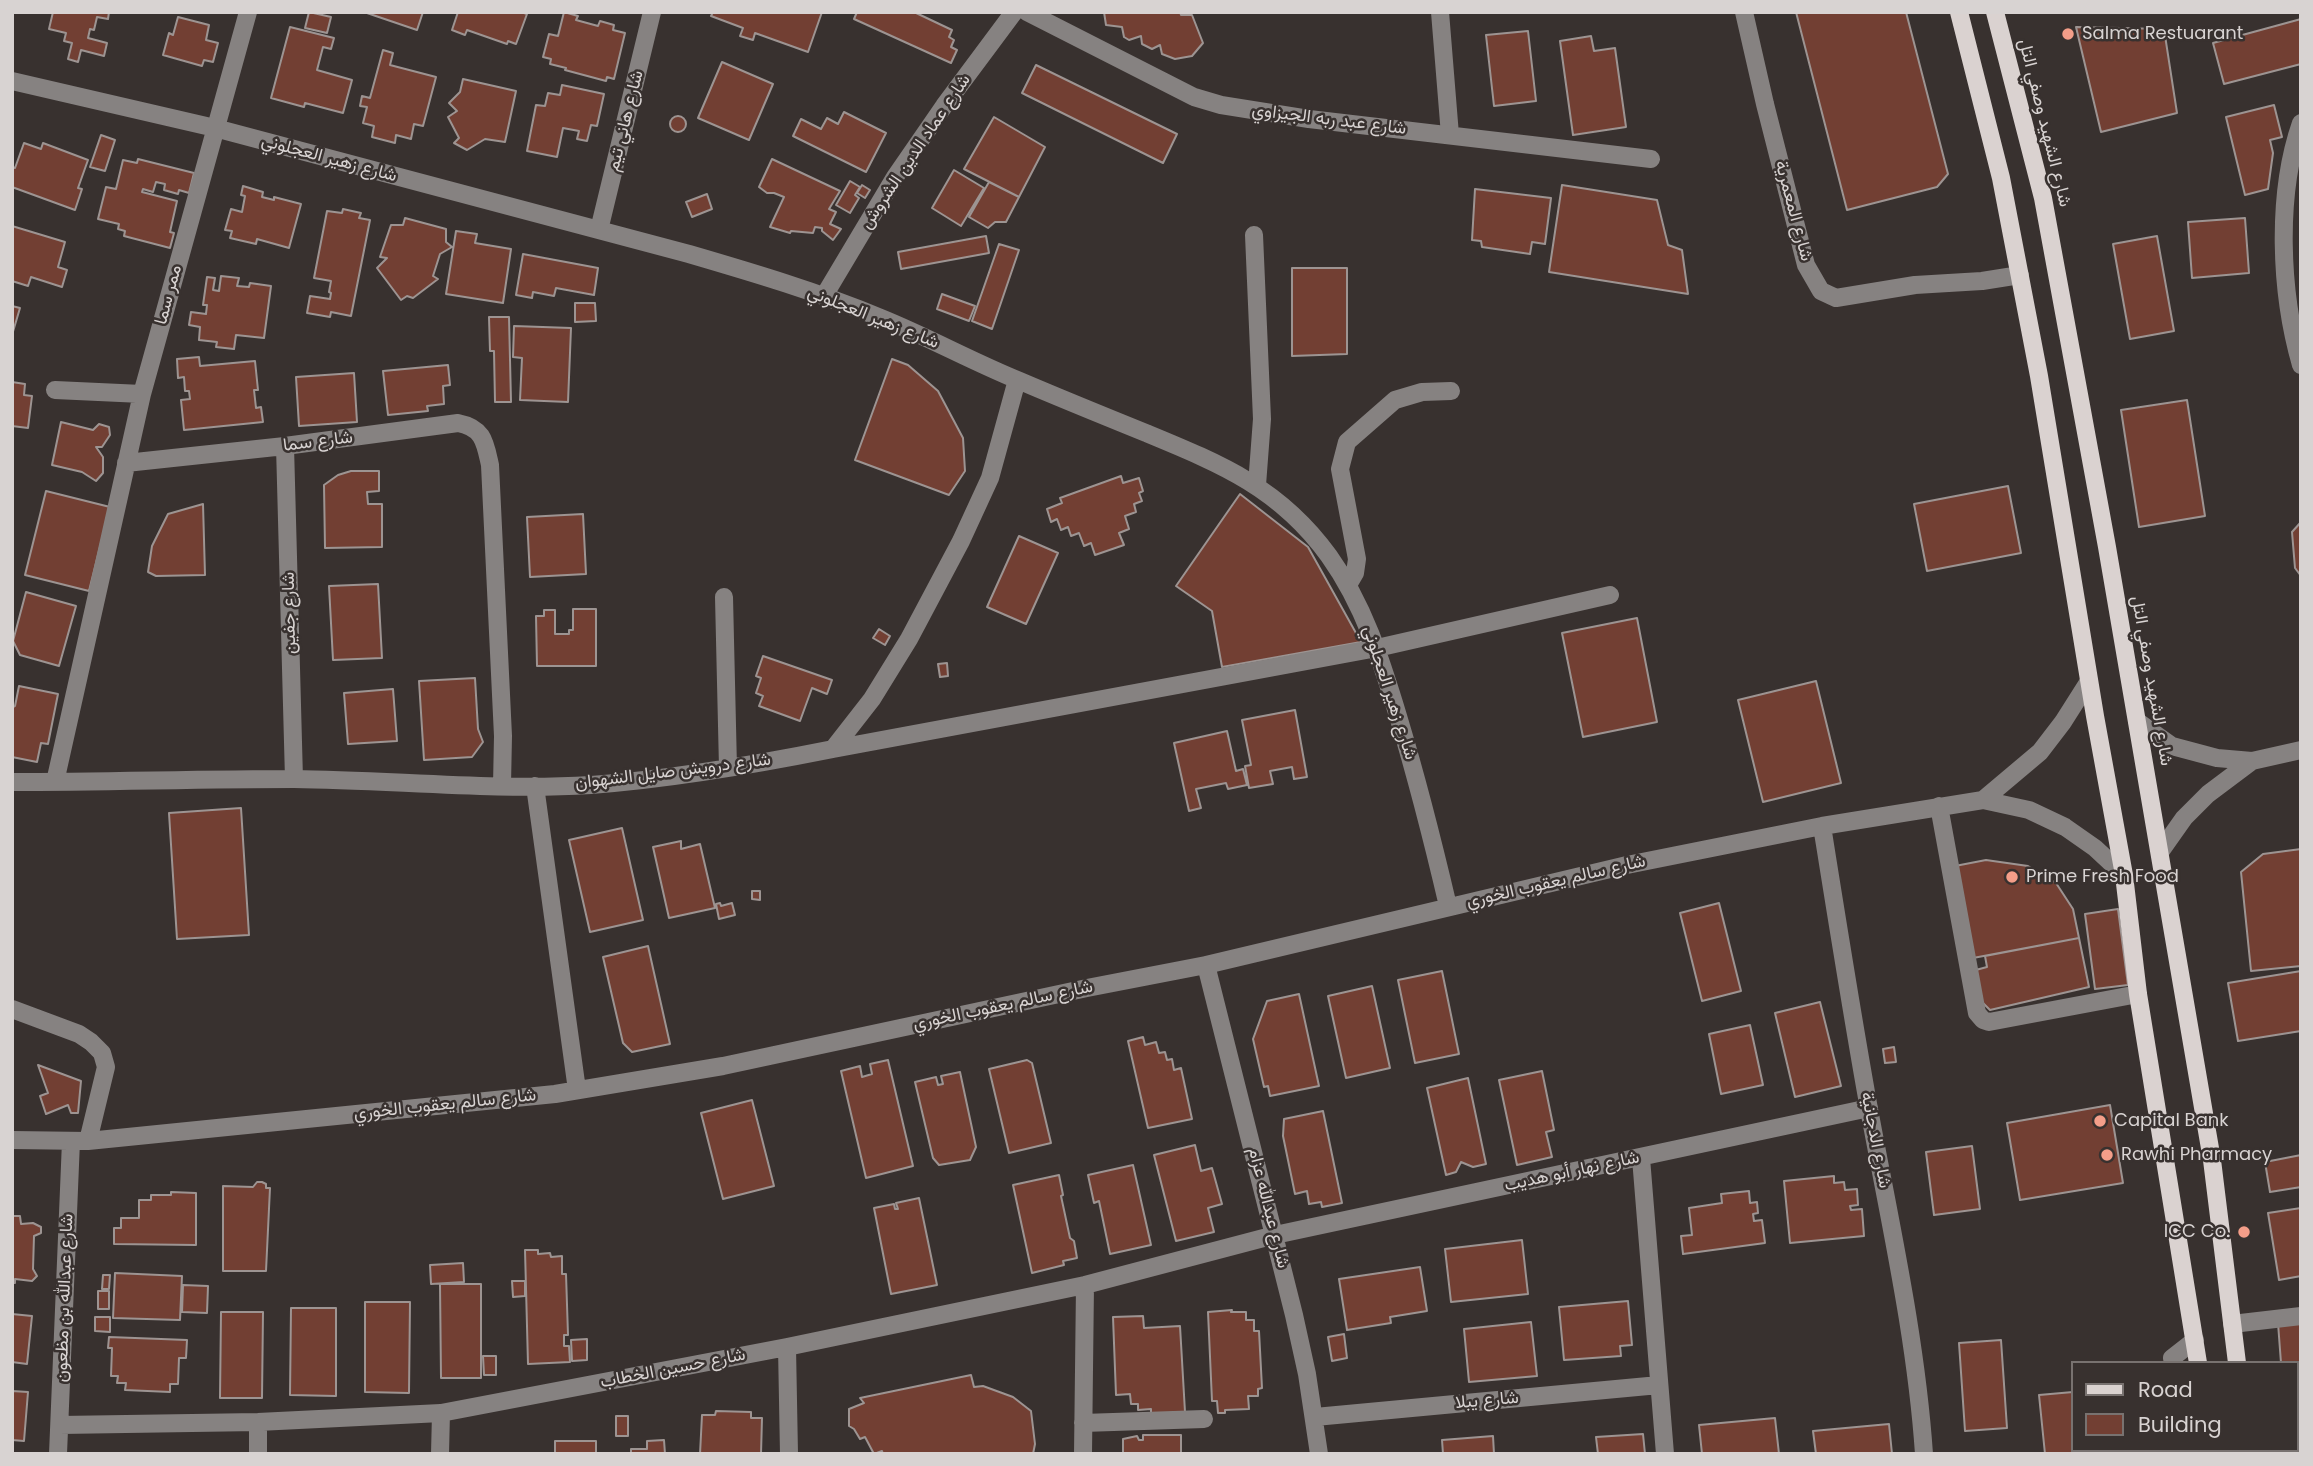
<!DOCTYPE html>
<html>
<head>
<meta charset="utf-8">
<style>
	body { margin:0 }
	#map { position:relative; width:2313px; height:1466px; overflow:hidden; background:#38312f; font-family:Poppins,sans-serif }
	canvas { display:block }
	.frame { position:absolute; inset:0; border:14px solid #d8d3d2; pointer-events:none }
	.legend { position:absolute; left:2071px; top:1361px; width:228px; height:91px; box-sizing:border-box; background:#38312f; border:2px solid #787270; margin:0; padding:9px 12px; list-style:none; font-size:21px; color:#d8d3d2 }
	.legend li { display:flex; align-items:center; gap:14px; height:35px }
	.legend b { width:35px; border:2px solid #787270 }
</style>
</head>
<body>
<div id="map">
<canvas width="2313" height="1466"></canvas>
<div class="frame"></div>
<ul class="legend">
<li><b style="height:9px;background:#dad2d0"></b>Road</li>
<li><b style="height:19px;background:#723f33"></b>Building</li>
</ul>
</div>
<script>
const ctx = document.querySelector('canvas').getContext('2d');
ctx.lineJoin = 'round';
function fillPath(path, color) { ctx.fillStyle = color; ctx.fill(path, 'evenodd'); }
function trace(path, color, width, dash) { ctx.strokeStyle = color; ctx.lineWidth = width; ctx.lineCap = dash ? 'butt' : 'round'; ctx.setLineDash(dash || []); ctx.stroke(path); }
function write(font, color, halo, rows, align = 'center') {
  ctx.font = font + ' Poppins,Vazirmatn,sans-serif'; ctx.lineWidth = 5; ctx.setLineDash([]); ctx.textBaseline = 'middle'; ctx.strokeStyle = halo; ctx.fillStyle = color; for (const [text, x, y, turn = 0] of rows) {
    ctx.save(); ctx.translate(x, y); ctx.rotate((+turn || 0) * Math.PI / 180); ctx.textAlign = isNaN(turn) ? turn : align; if (halo) ctx.strokeText(text, 0, 0); ctx.fillText(text, 0, 0); ctx.restore();
  }
}
const building = new Path2D(`
	M53,12H109L108,19L97,17L94,30L90,29L88,38L107,43L104,56L81,50L78,62L68,59L72,43L64,41L66,33L49,29Z
	M309,12L331,17L327,33L305,28Z
	M364,12H423L417,30Z
	M458,12H521L527,14L516,44L508,41L507,44L467,30L465,35L452,30Z
	M564,12L578,16L576,20L598,26L600,21L614,25L613,30L625,33L614,79L607,77L606,81L565,70L566,68L550,64L551,59L543,57L549,34L558,36Z
	M713,12H822L808,52L755,33L753,40L740,36L743,28L711,16Z
	M857,12H914L952,30L949,37L954,40L951,47L957,50L951,63L854,19Z
	M1104,12H1180L1181,15H1192L1203,43L1192,56L1175,59L1162,54L1160,45L1152,49L1142,44L1141,36L1129,40L1124,37L1122,27L1106,25Z
	M1796,12H1906L1948,174L1937,187L1847,210Z
	M178,17L209,25L206,40L218,43L213,62L204,60L202,66L163,55L169,33L173,35Z
	M2301,19V64L2224,84L2213,43Z
	M290,27L334,38L331,49L323,47L317,70L352,80L343,113L305,103L304,107L271,98Z
	M2076,27L2164,29L2177,113L2101,132Z
	M1528,31L1536,101L1494,106L1486,35Z
	M1591,36L1594,51L1615,48L1626,127L1573,135L1560,41Z
	M383,50L393,53L390,65L436,77L423,126L414,124L411,139L396,135L395,143L372,137L374,126L363,123L367,107L360,106L362,96L370,98Z
	M722,62L773,84L749,140L698,118Z
	M1036,65L1177,134L1163,163L1022,93Z
	M463,79L516,91L505,142L485,139L467,150L454,143L459,138L448,117L457,111L449,103L460,92Z
	M562,85L604,94L597,126L591,125L587,141L577,139L579,131L563,128L557,157L527,151L536,105L545,106L548,93L560,95Z
	M2274,105L2282,137L2270,140L2273,153L2268,189L2245,195L2226,117Z
	M844,112L886,133L866,172L793,136L801,119L821,129L827,118L838,124Z
	M670 124a8 8 0 1 1 16 0a8 8 0 1 1-16 0Z
	M994,117L1045,147L1019,197L964,169Z
	M101,135L115,140L105,171L90,167Z
	M24,143L41,149L43,143L88,160L78,188L82,189L75,210L12,187V167L15,168Z
	M138,159L194,173L189,193L179,190L178,194L164,190L165,184L156,182L153,192L143,189L142,192L177,201L170,232L174,233L170,248L124,236L125,231L118,229L119,224L98,219L106,187L116,189L123,160L137,163Z
	M772,159L840,191L829,209L836,212L830,224L841,229L833,240L822,231V228L815,227L813,233L791,231L790,233L770,227L784,197L774,193H767L759,187Z
	M954,170L984,188L961,226L932,208Z
	M850,181L860,187L855,195L859,198L850,213L836,205Z
	M989,182L1019,197L1006,222H995L988,228L969,217Z
	M862,185L870,190L865,198L857,193Z
	M1562,185L1657,200L1668,245L1682,250L1688,294L1549,272Z
	M243,186L263,192L262,197L274,200V197L301,204L289,248L257,239L256,244L230,238L232,231L225,230L231,209L242,212L245,196L241,195Z
	M1475,189L1551,198L1545,244L1532,242L1530,254L1482,247L1481,241L1472,240Z
	M707,194L712,209L692,217L686,202Z
	M343,209L361,213L359,218L370,220L351,316L331,312L330,317L307,313L310,296L330,299L331,293L329,292L331,281L314,278L327,211L342,213Z
	M405,218L446,229V242L452,247L440,254L433,276L438,279L413,298L407,296L401,300L377,268L387,258L380,257L391,225H403Z
	M2245,218L2249,273L2192,278L2188,222Z
	M12,226L65,242L58,267L67,270L62,287L31,277L28,286L12,281Z
	M456,231L477,234L475,243L511,249L503,303L446,294Z
	M986,236L989,253L901,269L898,252Z
	M2157,236L2174,331L2130,339L2113,244Z
	M999,244L1019,250L992,329L972,321Z
	M523,254L598,268L594,295L556,288L554,296L533,292L532,298L516,295Z
	M1292,268H1347V354L1292,356Z
	M221,276L239,278L237,286L249,287L250,283L271,286L264,338L236,335L234,349L216,347L217,342L199,340L200,327L189,325L191,312L206,314L207,305H203L207,277L215,278L213,290L219,291Z
	M942,294L975,306L969,321L937,309Z
	M575,303H595L596,321L575,322Z
	M12,306L20,308L12,335Z
	M489,317H509L511,402H495L494,351H490Z
	M514,326L571,328L568,402L520,400L522,358L513,357Z
	M199,357L200,366L255,361L258,390H254L256,408L261,407L263,422L184,430L181,400L190,399L189,391H185L184,377L178,378L177,359Z
	M892,359L908,365L938,391L963,438L965,471L949,495L855,460Z
	M448,365L450,385L443,386L444,404L427,406L428,411L388,415L383,371Z
	M354,373L357,422L299,426L296,377Z
	M12,382L25,384L24,395L32,396L28,428L12,426Z
	M2187,400L2205,516L2139,527L2121,410Z
	M61,422L93,430L99,424L109,427L110,435L102,447H96L103,457V473L96,481L82,472L52,465Z
	M351,471H379V491L367,492L368,504H382V547L325,548L324,485L338,475Z
	M1121,476L1123,483L1139,478L1143,491L1139,493L1142,501L1134,504L1136,512L1125,516L1129,529L1119,533L1124,545L1095,555L1091,543L1084,546L1079,533L1071,536L1068,527L1061,530L1057,519L1051,522L1047,509L1062,503L1060,498Z
	M2008,486L2021,553L1927,571L1914,504Z
	M46,491L110,507L89,591L25,575Z
	M1240,494L1308,547L1361,642L1222,667L1212,611L1176,586Z
	M203,504L205,575L156,576L148,572L152,546L168,514Z
	M583,514L586,574L530,577L527,517Z
	M2301,522V576L2295,568L2292,532Z
	M1019,536L1058,553L1026,624L987,607Z
	M378,584L382,658L333,660L329,586Z
	M26,592L76,606L59,666L20,655L13,641Z
	M573,609H596V666H537L536,616H544V610H555V634H569V630H573Z
	M1637,618L1657,722L1583,737L1562,633Z
	M879,629L890,636L885,645L873,638Z
	M763,656L832,680L827,694L812,688L800,721L759,706L763,696L756,693L761,678L756,676Z
	M947,663L948,676L940,677L938,664Z
	M475,678L478,729L483,742L472,757L424,760L419,681Z
	M1816,681L1841,783L1763,802L1738,700Z
	M19,686L58,694L48,744L41,743L37,762L12,757V708L15,706Z
	M393,689L397,741L348,744L344,693Z
	M1295,710L1307,777L1294,779L1292,767L1270,771L1273,784L1249,788L1245,766L1251,765L1242,720Z
	M1227,731L1236,771L1243,769L1247,785L1228,789L1226,783L1196,789L1201,808L1189,811L1174,743Z
	M241,808L249,935L177,939L169,813Z
	M622,828L643,920L590,932L569,840Z
	M681,841V849L700,844L715,908L669,918L653,847Z
	M2301,849V966L2251,971L2241,872L2263,854Z
	M1986,860L2028,866L2056,883L2073,909L2079,938L1973,958L1955,866Z
	M752,891H760V900L752,899Z
	M720,903L721,906L732,903L735,915L719,919L716,904Z
	M1719,903L1741,991L1702,1001L1680,913Z
	M2118,909L2128,985L2095,989L2085,914Z
	M2079,938L2089,987L1990,1010L1975,995L1972,971L1987,967L1985,956Z
	M648,946L670,1044L632,1052L623,1043L603,957Z
	M1442,971L1459,1054L1415,1063L1398,980Z
	M2301,971V1031L2238,1041L2228,983Z
	M1372,986L1390,1068L1346,1078L1328,996Z
	M1299,994L1319,1086L1270,1096L1268,1086L1264,1087L1253,1039L1267,1001Z
	M1820,1002L1841,1086L1795,1097L1775,1013Z
	M1750,1025L1763,1085L1721,1094L1709,1034Z
	M1143,1037L1145,1045L1156,1042L1159,1053L1165,1052L1167,1060L1172,1059L1174,1070L1181,1068L1192,1119L1148,1128L1128,1041Z
	M1894,1047L1896,1062L1885,1063L1883,1049Z
	M888,1060L913,1166L866,1178L841,1071L860,1066L862,1077L872,1074L870,1064Z
	M1027,1060L1032,1063L1051,1143L1009,1153L989,1069Z
	M38,1065L81,1081L78,1113H71L68,1105L46,1114L40,1096L48,1093Z
	M1542,1071L1554,1130L1546,1132L1552,1157L1517,1165L1499,1080Z
	M960,1072L976,1147L970,1160L939,1165L933,1158L915,1082L936,1077L938,1085L943,1084L941,1076Z
	M1468,1078L1486,1164L1473,1167L1461,1162L1456,1172L1446,1175L1427,1088Z
	M752,1100L774,1186L723,1199L701,1113Z
	M2110,1105L2123,1183L2020,1200L2007,1123Z
	M1323,1111L1342,1203L1322,1207L1321,1202L1309,1204L1307,1191L1295,1194L1283,1136L1284,1119Z
	M1195,1145L1201,1171L1212,1168L1222,1204L1208,1208L1214,1232L1176,1241L1154,1155Z
	M1972,1146L1980,1209L1934,1215L1926,1152Z
	M2301,1155V1187L2270,1192L2265,1162Z
	M1133,1165L1151,1245L1110,1254L1099,1201L1094,1203L1088,1175Z
	M1059,1175L1063,1195L1061,1196L1070,1238L1074,1241L1077,1258L1063,1261L1064,1265L1032,1273L1013,1185Z
	M1834,1176V1183L1844,1182L1845,1190L1857,1189L1858,1205L1850,1206L1851,1210L1862,1209L1864,1236L1790,1243L1784,1181Z
	M257,1182H262L266,1184V1188H270L266,1271H223V1186L253,1187Z
	M1749,1191L1750,1203L1757,1202L1758,1213L1753,1214L1754,1221L1762,1220L1765,1243L1683,1254L1681,1236L1692,1235L1689,1208L1722,1203L1721,1194Z
	M171,1192L196,1193V1245L114,1244V1228H121V1218H139V1200H151V1195H171Z
	M919,1198L937,1285L891,1294L874,1208L894,1204L895,1209H898L896,1203Z
	M2301,1208V1276L2279,1280L2268,1213Z
	M12,1216H20L21,1224L33,1223L41,1227V1233L34,1236L33,1269L37,1276L32,1281L15,1279V1283H12Z
	M1522,1240L1528,1294L1451,1302L1445,1249Z
	M525,1250H538V1254L550,1253L551,1257L562,1256V1274H566L568,1335H564V1346H569L570,1362L528,1364Z
	M463,1263L464,1282L431,1284L430,1265Z
	M1420,1267L1427,1311L1390,1317L1391,1323L1347,1330L1339,1279Z
	M115,1273L182,1276L180,1320L113,1318Z
	M103,1275H110L109,1289H102Z
	M512,1281H525V1296L513,1297Z
	M440,1284H481V1378H441Z
	M183,1285L208,1286L207,1313L182,1312Z
	M98,1291H109V1309H98Z
	M1628,1301L1632,1345L1620,1346L1621,1356L1564,1360L1559,1307Z
	M365,1302H410L409,1393L365,1392Z
	M291,1308H336V1396L290,1395Z
	M1232,1310L1231,1312H1246V1320H1254V1331H1259L1262,1388L1258,1389V1396H1248L1249,1409L1225,1410V1413H1218L1217,1401H1212L1208,1312Z
	M221,1312H263L262,1398H220Z
	M12,1314L32,1316L27,1364L12,1362Z
	M1143,1316L1144,1328L1180,1326L1185,1412L1151,1414V1409L1138,1410V1404H1131L1130,1394L1116,1395L1113,1317Z
	M95,1317H110V1332L95,1331Z
	M2301,1321V1448H2297V1363H2281L2278,1323Z
	M1531,1322L1537,1376L1469,1382L1464,1329Z
	M1344,1334L1347,1358L1332,1361L1328,1337Z
	M109,1337L187,1340L186,1358H179L178,1384H170V1392L125,1390L126,1383H117L118,1376H111L112,1348H108Z
	M587,1339V1360L572,1361L571,1340Z
	M2001,1340L2007,1428L1965,1431L1959,1343Z
	M483,1356H496V1375H484Z
	M971,1375L974,1387L983,1386L1013,1397L1031,1411L1035,1444L1033,1454H883L882,1451L874,1454L865,1437L860,1439L854,1429L849,1426V1409L864,1403L860,1398Z
	M12,1391L28,1392L24,1441L12,1440Z
	M2073,1392V1450H2152V1452L2045,1454L2039,1395Z
	M716,1411L751,1412V1418H762L761,1454H700L702,1415H715Z
	M616,1416H628V1436H616Z
	M1775,1418L1779,1454H1702L1699,1425Z
	M1889,1424L1892,1454H1816L1813,1431Z
	M1643,1434L1645,1454H1598L1596,1437Z
	M1143,1435H1181V1454H1123V1439L1137,1436L1139,1440H1143Z
	M1493,1436L1494,1454H1443L1442,1440Z
	M664,1440L665,1454H631V1449H647V1441Z
	M555,1441H596V1454H555Z`);
fillPath(building, '#723f33');
trace(building, '#9d9492', 2);
trace(new Path2D(`
	M1027,12L1194,97L1221,105L1309,119L1651,159
	M1440,12L1450,135
	M1744,12L1765,104L1806,265L1821,291L1836,298L1915,285L1982,281L2020,275
	M12,81L215,128L689,254C754,273 818,292 881,318C928,337 973,362 1020,381C1062,399 1104,416 1146,433C1221,464 1280,488 1329,556C1364,605 1381,660 1398,716C1417,779 1433,842 1448,906
	M2301,123C2276,195 2280,292 2301,365
	M599,230L652,12
	M1254,235L1262,419L1257,485
	M824,296L895,177L944,106L1014,12
	M55,390L142,394
	M285,446L294,779
	M126,463L285,446L458,423C484,428 485,443 490,465L503,736L502,785
	M1348,585L1355,573L1357,559L1340,469L1347,442L1395,400L1422,392L1451,391
	M724,597L728,768
	M2137,721L2172,746L2217,758L2252,761L2301,750
	M833,749L1377,648L1610,595
	M12,782C106,782 200,779 294,779C393,780 492,791 591,785C672,779 753,765 833,749L872,699L909,639L961,541L990,478L1017,380
	M55,782L142,394L248,12
	M535,786L577,1090
	M1983,800L2040,752L2063,722L2089,681
	M1939,806L1977,1013L1983,1020L1989,1022L2138,994
	M1822,826C1837,920 1852,1015 1869,1109C1890,1223 1916,1337 1924,1454
	M2160,852L2184,818L2208,794L2252,761
	M1206,965L1294,1315L1307,1374L1319,1454
	M12,1009L79,1034L91,1042L102,1053L106,1067L88,1141
	M12,1140L88,1141L555,1094L723,1066L1087,988L1206,965L1627,865L1822,826L1983,800L2029,810L2065,827L2095,848L2124,875
	M1641,1158L1665,1454
	M2232,1324L2301,1316
	M787,1347L789,1454
	M2173,1363L2172,1358L2195,1340
	M1315,1417L1659,1385
	M1083,1423L1204,1419
	M60,1425L258,1422L441,1413L787,1347L1085,1285L1275,1235L1869,1108
	M2187,1450L2197,1454
	M58,1454L71,1141
	M258,1454V1422
	M440,1454L441,1413
	M1083,1454L1085,1285`), '#868281', 18);
trace(new Path2D(`
	M1959,12L2001,178L2039,376L2095,716L2124,875L2138,994L2198,1363
	M1995,12L2043,198L2107,547L2212,1160L2237,1363
	M2206,1450V1454
	M2246,1450L2247,1454`), '#dad2d0', 18);
for (const [x, y, r, color] of [
	[2068,34,7,"#f49e89"],
	[2012,877,7,"#f49e89"],
	[2100,1121,7,"#f49e89"],
	[2107,1155,7,"#f49e89"],
	[2244,1232,7,"#f49e89"]
]) { const dot = new Path2D(); dot.arc(x, y, r, 0, 2 * Math.PI); ctx.fillStyle = color; ctx.fill(dot); trace(dot, '#38312f', 2.5); }
write('18px', '#d8d3d2', '#38312f', [
	["Salma Restuarant",2082,34],
	["Prime Fresh Food",2026,877],
	["Capital Bank",2114,1121],
	["Rawhi Pharmacy",2121,1155],
	["ICC Co.",2230,1232,"right"]
], 'left');
write('18px', '#d8d3d2', '#38312f', [
	["شارع عبد ربه الجيزاوي",1329,120,7],
	["شارع هاني تيم",626,121,-76],
	["شارع الشهيد وصفي التل",2044,123,76],
	["شارع عماد الدين الشروش",916,152,-56],
	["شارع زهير العجلوني",329,159,15],
	["شارع المعمرية",1793,211,75],
	["ممر سما",169,295,-75],
	["شارع زهير العجلوني",873,318,22],
	["شارع سما",318,442,-7],
	["شارع جفين",290,613,-91],
	["شارع الشهيد وصفي التل",2151,681,80],
	["شارع زهير العجلوني",1389,693,72],
	["شارع درويش صايل الشهوان",673,772,-7],
	["شارع سالم يعقوب الخوري",1556,882,-13],
	["شارع سالم يعقوب الخوري",1003,1006,-12],
	["شارع سالم يعقوب الخوري",445,1105,-6],
	["شارع الدجانية",1875,1140,79],
	["شارع نهار أبو هديب",1572,1172,-12],
	["شارع عبدالله عزام",1268,1208,76],
	["شارع عبدالله بن مظعون",65,1298,-88],
	["شارع حسين الخطاب",673,1369,-11],
	["شارع يبلا",1487,1401,-5]
]);
</script>
</body>
</html>
